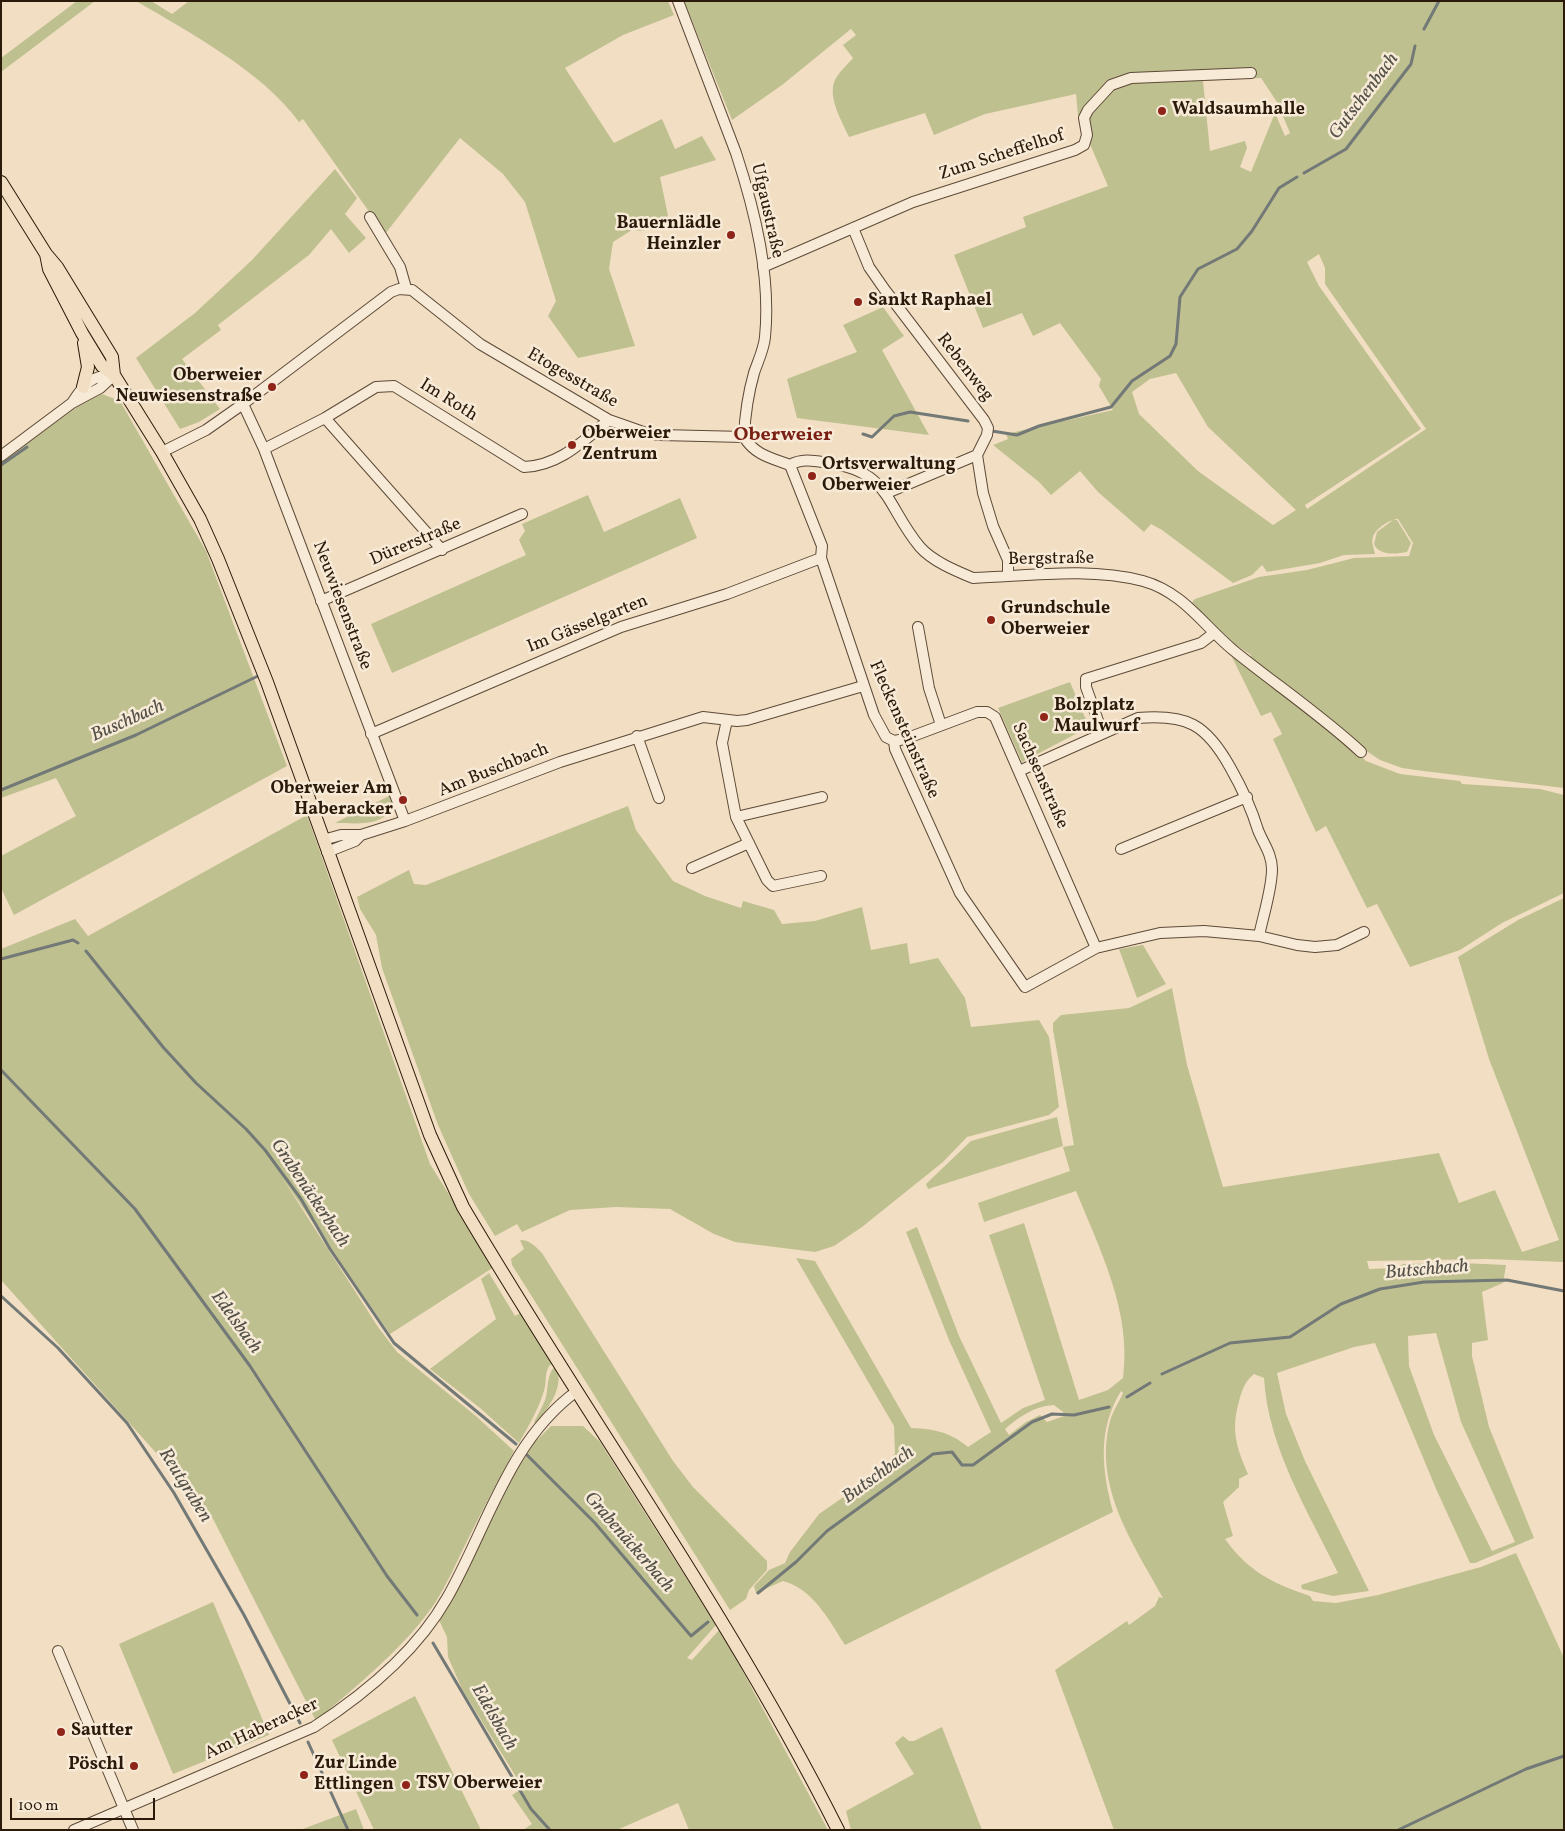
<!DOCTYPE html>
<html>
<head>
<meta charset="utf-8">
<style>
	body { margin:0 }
	#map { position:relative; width:1565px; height:1831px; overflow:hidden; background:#f2dec2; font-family:Vollkorn,serif }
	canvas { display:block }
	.frame { position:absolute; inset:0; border:2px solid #2b1909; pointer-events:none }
	.scale { position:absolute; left:10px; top:1798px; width:145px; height:22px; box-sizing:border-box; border:2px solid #2b1909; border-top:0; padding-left:6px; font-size:15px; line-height:18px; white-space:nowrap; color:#2b1909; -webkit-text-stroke:4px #f7ead7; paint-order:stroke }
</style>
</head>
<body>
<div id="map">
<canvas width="1565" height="1831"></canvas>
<div class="frame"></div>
<div class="scale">100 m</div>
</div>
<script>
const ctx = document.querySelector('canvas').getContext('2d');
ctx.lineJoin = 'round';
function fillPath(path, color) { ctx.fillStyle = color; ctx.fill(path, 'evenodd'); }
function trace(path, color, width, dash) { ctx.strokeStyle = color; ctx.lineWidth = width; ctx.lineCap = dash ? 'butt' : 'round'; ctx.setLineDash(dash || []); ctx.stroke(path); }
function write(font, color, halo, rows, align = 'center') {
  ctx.font = font + ' Vollkorn,serif'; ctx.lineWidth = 5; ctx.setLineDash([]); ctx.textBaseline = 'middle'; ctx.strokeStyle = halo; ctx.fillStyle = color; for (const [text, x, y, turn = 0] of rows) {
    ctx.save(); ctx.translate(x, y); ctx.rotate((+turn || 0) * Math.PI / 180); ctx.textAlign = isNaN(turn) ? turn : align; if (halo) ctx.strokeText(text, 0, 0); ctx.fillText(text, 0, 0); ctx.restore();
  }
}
fillPath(new Path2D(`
	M77,1H95L1,72V58Z
	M136,1H151L172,14L189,1H668L674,15L623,35L565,68L614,143L662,119L675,149L702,136L716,160L660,177L668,216L643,231L632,230L613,242L609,269L635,346L578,358L548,316L556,301L525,202L503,174L460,138L385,234L303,119L299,122C263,72 189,32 136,1Z
	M684,1H1564V788L1423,771L1402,768L1380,760L1365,750L1341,728L1250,657L1251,655L1221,635L1192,602L1195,599L1259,577L1307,570L1354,558L1409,556L1413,543L1398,519C1390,519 1375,529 1373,537C1371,543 1374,548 1375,554L1344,555L1320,563L1267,572L1262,565L1252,575L1233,583L1162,530L1151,524L1144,532L1098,492L1080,471L1051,495L1039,482L993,445L1008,439L1006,434L1113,410L1099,386L1101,379L1060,323L1033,336L1022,313L983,328L954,255L1026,227L1023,217L1108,186L1089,142L1088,116L1107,82L1078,116L1076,94L985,114L934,135L925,113L849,137C842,121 827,97 835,80C839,72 847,65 853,58L843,45L856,35L851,29L782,85L732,120ZM1261,78L1277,102L1290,133L1285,136L1275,113L1251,172L1240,167L1247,148L1245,141L1210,151L1203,81ZM1319,254L1325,268V284L1426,429L1307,509L1305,505L1421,429L1319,286L1307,262ZM1176,373L1208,427L1296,510L1273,525L1198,471L1139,414L1132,392L1150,379Z
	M335,169L357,198L345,214L366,238L349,253L331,229L309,255L218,325L221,330L182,359L220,409L199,422L180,429L136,358L195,313L252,260Z
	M883,307L904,336L882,350L929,435L797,418L787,379L857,352L843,325Z
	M102,394L120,401L206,551L287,766L14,915L1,888V856L76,816L56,778L1,798V462L77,407Z
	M588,495L604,532L680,498L697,538L392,673L371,624L526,555L519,540L525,531L522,524Z
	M1393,520H1397L1411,543L1407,552C1396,554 1379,556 1374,544L1377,532Z
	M1229,651L1330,727L1366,761L1400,774L1460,781L1462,784L1540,789L1564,795V893L1502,923L1460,950L1410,967L1377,904L1367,908L1326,826L1316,832L1273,739L1282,734L1271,712L1261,716Z
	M1070,682L1089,727L1022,762L998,708Z
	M389,796L393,804C386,828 355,823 335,823Z
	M628,806L636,830L673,881L705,896L741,908L743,901L774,910L782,924L815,921L862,907L871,950L907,943L910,964L938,958L965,998L971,1027L1039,1020L1049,1037L1059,1107L1049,1115L967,1137L943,1162L862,1227L834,1246L815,1252L735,1242L714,1234L670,1209L616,1207L570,1210L522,1232L517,1224L495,1236L469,1194L438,1125L382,968L376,935L360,909L357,897L409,870L414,884L426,885Z
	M307,815L430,1164L494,1267L390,1334L281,1176L378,1327L397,1352L477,1417L514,1451C498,1480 483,1509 468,1539C457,1561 447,1585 433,1606C401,1651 357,1685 316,1721L210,1513L1,1280V949L75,919L88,936Z
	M1564,898V1264L1563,1262L1487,1259L1367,1261L1369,1269L1396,1268L1403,1264L1462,1263L1506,1265L1503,1283L1482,1292L1488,1340L1472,1343V1356L1489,1427L1534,1538L1475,1563H1470L1437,1491L1375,1343L1354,1347L1277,1373L1286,1414L1305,1461L1369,1591L1333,1596L1302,1589L1301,1585L1338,1573C1308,1511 1268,1448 1264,1378L1254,1374C1245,1381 1242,1390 1239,1401C1231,1431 1236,1446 1248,1474L1239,1479V1487L1223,1502L1233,1536L1225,1539C1249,1572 1272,1583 1310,1596L1313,1601L1336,1603L1378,1595L1481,1567L1516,1553L1564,1658V1830H1114L1055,1670L1127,1621L1129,1625L1155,1606L1159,1597L1163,1598C1133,1543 1093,1487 1110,1421C1113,1411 1119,1402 1123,1393L1121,1391C1097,1430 1102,1470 1113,1512L845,1645C829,1620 813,1589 783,1581L756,1593L754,1586L769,1570L785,1563L790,1552L819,1514L888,1466L895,1453L894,1426L796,1258L815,1261L911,1428C934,1429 950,1432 968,1447L991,1432L949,1340L906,1232L917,1227L959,1336L1001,1423L1023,1408L1045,1400L989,1235L1024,1223L1079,1400L1108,1390L1123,1378C1132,1312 1100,1250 1076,1191L984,1222L978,1203L1070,1171L1063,1147L1074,1145L1053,1030V1023L1061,1015L1129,1008L1172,988L1187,1065L1223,1187L1439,1153L1459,1203L1495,1190L1522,1252L1559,1240L1489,1059L1458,957L1518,920ZM1436,1333L1461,1422L1515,1542L1492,1551L1434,1435L1409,1366L1408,1336ZM1054,1405L1063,1412L1064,1416L1047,1422L1040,1415L1026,1422L1009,1435L1005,1429C1019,1417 1034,1406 1054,1405Z
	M1143,945L1166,984L1137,998L1119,949Z
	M1057,1117L1063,1146L928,1189L926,1184L971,1141Z
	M520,1240C530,1240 535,1246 542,1253L673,1461L693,1487L767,1561V1570L749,1590L746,1599L730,1610L512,1265L511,1259L524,1249Z
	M489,1273L515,1316L522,1312L554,1362C544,1368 547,1377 545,1387C540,1407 529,1425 519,1443L480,1408L430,1369L496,1319L481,1279Z
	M556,1366C565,1387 549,1407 536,1423L534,1422C538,1415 542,1407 545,1400C549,1389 546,1373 556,1366Z
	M551,1426H583L600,1442L716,1625L687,1658L692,1660L720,1629L828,1830H689L678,1803L617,1830H523L532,1824L512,1795L523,1788L462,1689L448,1657L447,1637L439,1620L512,1478L534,1443Z
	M213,1602L269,1735L173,1774L119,1644Z
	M415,1696L481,1830H374L332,1740Z
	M942,1727L982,1830H851L846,1811L914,1774L895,1743L903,1736L909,1741H914Z
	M356,1809L364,1830H300Z`), '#bfc090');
trace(new Path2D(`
	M1424,29L1439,1
	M1304,173L1346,149L1411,64L1415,46
	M992,431L1017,435L1039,426L1111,407L1132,381L1170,356L1176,344L1180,297L1198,269L1237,249L1252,231L1279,188L1297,177
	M863,434L872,437L894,416L910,412L968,421
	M1,465L27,447
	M1,790L136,735L260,675
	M86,951L163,1047L196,1083L246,1129L265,1150L301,1199L330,1249L394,1343L516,1444
	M1,959L73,940L78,943
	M1,1070L135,1209L250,1366L387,1576L417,1615
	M1,1296L58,1348L127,1423L174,1493L244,1615L300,1723
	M1162,1374L1230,1343L1290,1337L1341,1304L1380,1289L1424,1282L1507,1280L1564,1291
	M1127,1397L1150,1383
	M527,1455L595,1523L691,1636L708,1622
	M758,1593L796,1562L827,1531L933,1454L952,1452L962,1465H973L1032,1422L1052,1414L1074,1415L1109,1407
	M433,1643L531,1809L550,1830
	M308,1742L348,1830
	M1398,1830L1526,1769L1564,1756`), '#727976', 3);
const minor = new Path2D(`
	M678,1L736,153C755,211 771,276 765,337C764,349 758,361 754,373C748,394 745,415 744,437
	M370,217L400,267L406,288
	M853,228L869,267L885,290L984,420L988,428L987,435L977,455L983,493L993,526L1008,560V576
	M763,267L913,202L1075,150L1084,145L1087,135L1084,118L1088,110L1111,85L1131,78L1251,73
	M72,403C85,383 90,376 114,375
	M243,404L264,449L405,821
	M325,418L442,550
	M744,437C755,455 771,458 790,465L822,546L821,558L874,715L886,737L894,741L895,749L960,893L1025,987L1096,948L1160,933L1204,931L1259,936L1297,945L1315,947L1337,945L1364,932
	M264,449L325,418L376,387L394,386L524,467C559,466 583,441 609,420
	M162,452L206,430L243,404L391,292L399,289L412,290L480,344L609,420L646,433L660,435L744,437
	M1,456L72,403L100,388L114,375
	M790,465C802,458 815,461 828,463C891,471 886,507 920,547C932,561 956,571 973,578C1029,576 1088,567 1143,581C1183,592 1203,625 1233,650C1275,684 1321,715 1361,752
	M887,493L977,455
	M321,601L522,514
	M918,627L929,688L941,725
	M727,720L722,743L736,817L767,880L773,886L821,876
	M1102,732L1086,687V679L1201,643L1214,633
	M371,734L621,627L727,594L821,558
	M637,736L659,798
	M894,741L905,739L977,712H987L995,717L1096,948
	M1019,771L1138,718C1187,714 1206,724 1230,767C1242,788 1251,807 1258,830C1263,843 1272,854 1272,869C1272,889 1263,916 1259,936
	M736,817L822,797
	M323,840L341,835H361L405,821L560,762L703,717L737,721L747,720L863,686
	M1121,849L1247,797
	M327,852L355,841L361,835
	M692,868L749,843
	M58,1651L133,1830
	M74,1830L314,1727C365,1694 417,1651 447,1598C487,1528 509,1440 577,1391`);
const major = new Path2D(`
	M1,182L46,254L57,267L112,357L114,375
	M46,254L49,269L82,333L102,366L114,375L162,452L200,519L218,559L267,682L430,1135L463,1207C586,1416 729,1613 838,1830
	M83,387L88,367L84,343`);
trace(minor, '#5d4a37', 12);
trace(major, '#2b1909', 14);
trace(minor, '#f7ead7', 10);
trace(major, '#f2dec2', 12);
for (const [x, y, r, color] of [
	[1162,111,5,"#8f2418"],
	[731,235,5,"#8f2418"],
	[858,302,5,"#8f2418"],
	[272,387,5,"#8f2418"],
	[572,445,5,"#8f2418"],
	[812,476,5,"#8f2418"],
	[991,620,5,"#8f2418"],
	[1044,717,5,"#8f2418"],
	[403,800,5,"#8f2418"],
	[61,1732,5,"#8f2418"],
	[134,1766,5,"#8f2418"],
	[304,1775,5,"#8f2418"],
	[406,1785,5,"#8f2418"]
]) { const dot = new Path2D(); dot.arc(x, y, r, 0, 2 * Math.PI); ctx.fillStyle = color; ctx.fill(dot); trace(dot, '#f7ead7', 2); }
write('bold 18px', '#2b1909', '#f7ead7', [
	["Waldsaumhalle",1172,111],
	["Bauernlädle",721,225,"right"],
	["Heinzler",721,246,"right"],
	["Sankt Raphael",868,302],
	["Oberweier",262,377,"right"],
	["Neuwiesenstraße",262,398,"right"],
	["Oberweier",582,435],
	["Zentrum",582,456],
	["Ortsverwaltung",822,466],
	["Oberweier",822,487],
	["Grundschule",1001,610],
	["Oberweier",1001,631],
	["Bolzplatz",1054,707],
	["Maulwurf",1054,728],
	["Oberweier Am",393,790,"right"],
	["Haberacker",393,811,"right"],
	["Sautter",71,1732],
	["Zur Linde",314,1765],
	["Ettlingen",314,1786],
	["Pöschl",124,1766,"right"],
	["TSV Oberweier",416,1785]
], 'left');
write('18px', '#2b1909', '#f7ead7', [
	["Zum Scheffelhof",1002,156,-18],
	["Ufgaustraße",766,211,77],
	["Rebenweg",964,368,52],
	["Etogesstraße",572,379,30],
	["Im Roth",448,401,32],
	["Dürerstraße",416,543,-23],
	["Bergstraße",1051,560,-1],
	["Neuwiesenstraße",341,606,69],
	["Im Gässelgarten",588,625,-22],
	["Fleckensteinstraße",903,730,66],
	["Am Buschbach",494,771,-22],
	["Sachsenstraße",1039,776,66],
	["Am Haberacker",262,1730,-25]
]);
write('italic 19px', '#545149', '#f7ead7', [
	["Gutschenbach",1365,97,-53],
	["Buschbach",128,722,-24],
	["Grabenäckerbach",309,1194,56],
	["Butschbach",1427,1271,-5],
	["Edelsbach",235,1323,54],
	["Butschbach",879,1476,-36],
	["Reutgraben",184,1486,58],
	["Grabenäckerbach",628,1543,49],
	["Edelsbach",493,1718,60]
]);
write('bold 20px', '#7a1f14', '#f7ead7', [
	["Oberweier",783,436]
]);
</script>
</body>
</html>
